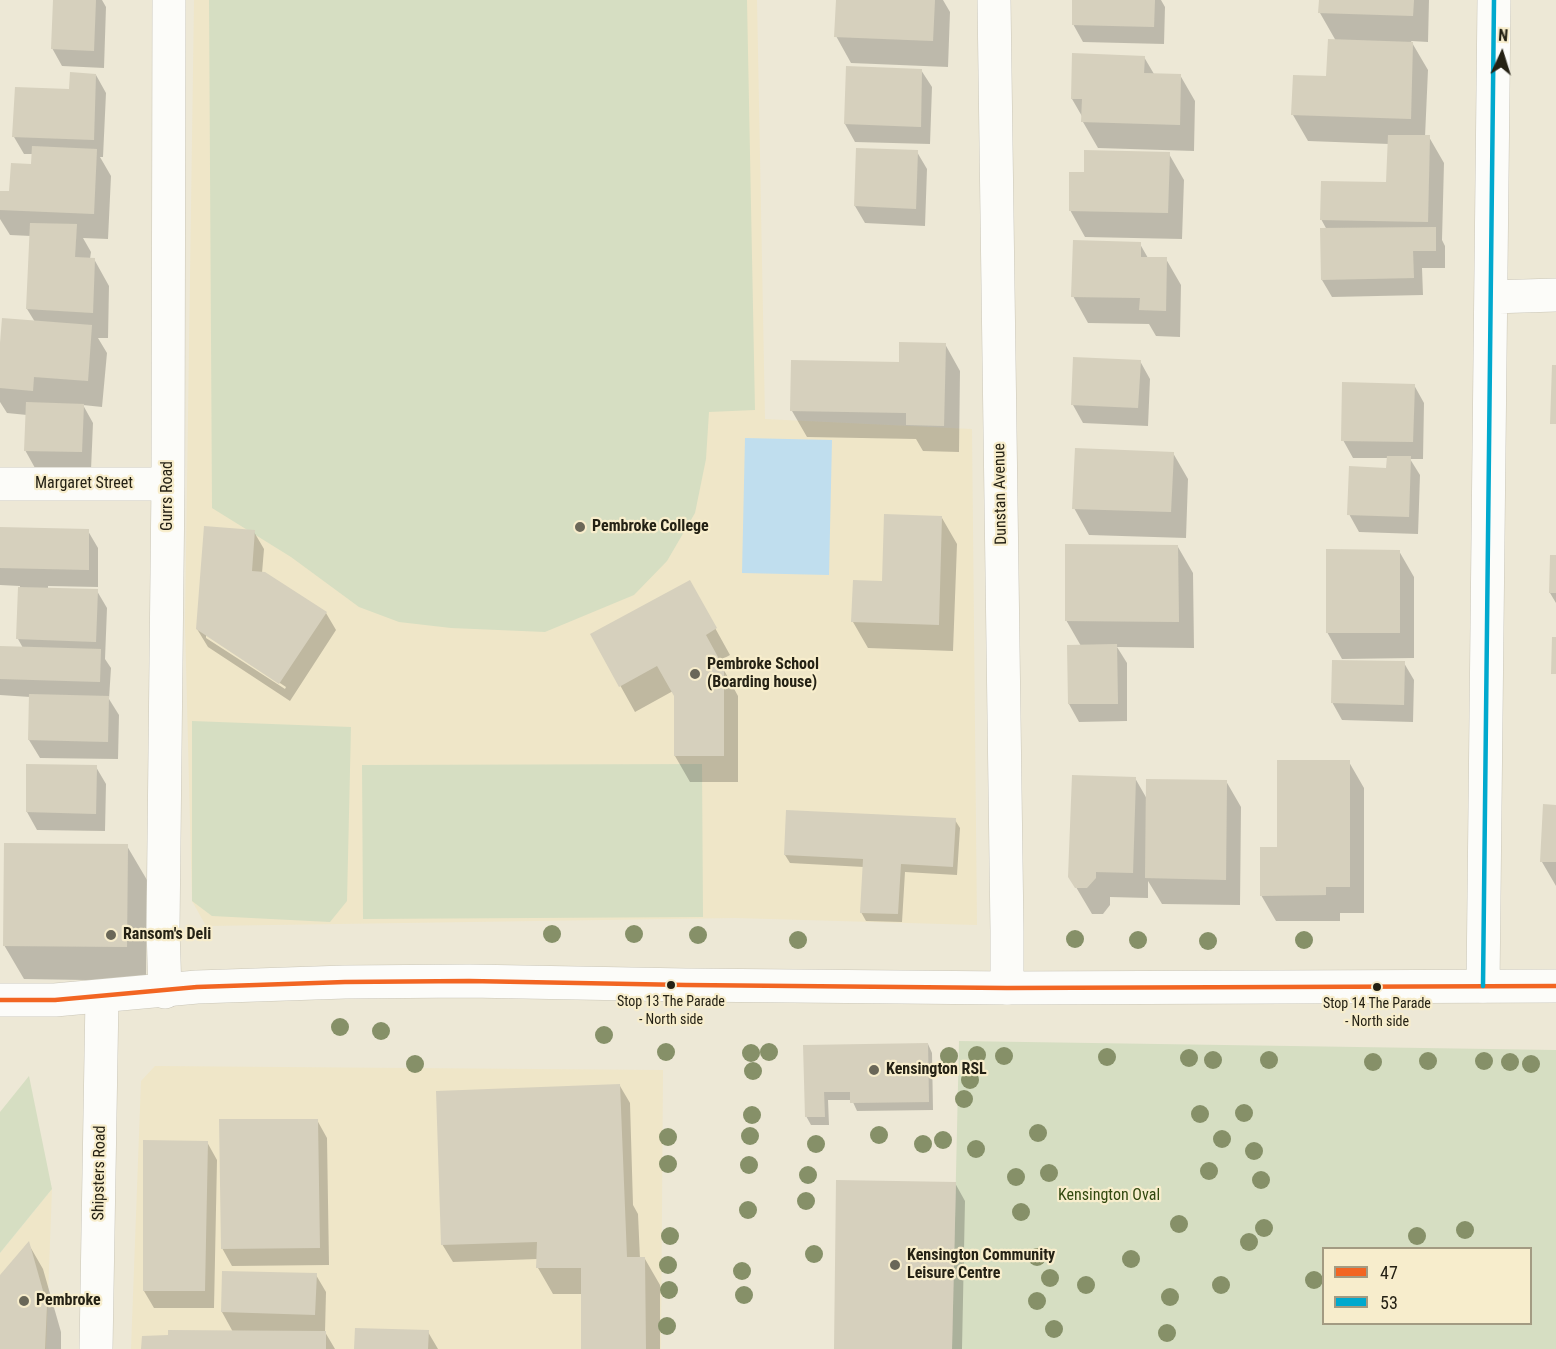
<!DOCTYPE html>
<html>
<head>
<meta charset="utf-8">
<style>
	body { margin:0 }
	#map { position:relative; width:1556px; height:1349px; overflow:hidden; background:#ede8d6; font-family:"Roboto Condensed",sans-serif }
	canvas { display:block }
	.legend { position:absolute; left:1322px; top:1247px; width:210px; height:78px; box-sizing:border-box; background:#f7edcc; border:2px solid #a39b82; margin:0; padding:8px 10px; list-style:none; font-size:18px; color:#242114 }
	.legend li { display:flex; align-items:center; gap:12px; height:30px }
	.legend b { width:30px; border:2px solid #a39b82 }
	.north { position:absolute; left:1472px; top:24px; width:60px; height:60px; -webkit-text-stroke:4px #f7edcc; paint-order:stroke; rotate:4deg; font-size:16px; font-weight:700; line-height:24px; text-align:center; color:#242114 }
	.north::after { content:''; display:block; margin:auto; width:21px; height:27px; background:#242114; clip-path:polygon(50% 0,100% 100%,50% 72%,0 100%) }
</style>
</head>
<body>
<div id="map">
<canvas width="1556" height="1349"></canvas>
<ul class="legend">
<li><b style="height:8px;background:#f26522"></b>47</li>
<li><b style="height:8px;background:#00a9ce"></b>53</li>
</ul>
<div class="north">N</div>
</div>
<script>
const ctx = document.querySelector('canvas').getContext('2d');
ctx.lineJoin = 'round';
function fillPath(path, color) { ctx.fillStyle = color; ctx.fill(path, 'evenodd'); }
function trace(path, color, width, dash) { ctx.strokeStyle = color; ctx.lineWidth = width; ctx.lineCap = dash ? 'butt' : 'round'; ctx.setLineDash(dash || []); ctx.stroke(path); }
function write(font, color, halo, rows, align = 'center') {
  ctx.font = font + ' "Roboto Condensed",sans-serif'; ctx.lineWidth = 4.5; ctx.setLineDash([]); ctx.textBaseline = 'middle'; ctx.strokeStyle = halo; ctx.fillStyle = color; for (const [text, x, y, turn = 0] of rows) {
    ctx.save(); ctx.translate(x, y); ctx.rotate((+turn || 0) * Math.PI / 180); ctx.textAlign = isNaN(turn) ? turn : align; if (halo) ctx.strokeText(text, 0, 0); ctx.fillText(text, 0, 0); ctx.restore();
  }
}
fillPath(new Path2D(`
	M194,0H757L765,419L972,429L977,925L735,918L206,926L192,901L185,624Z
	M155,1066L663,1070L661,1349H131L141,1081Z
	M52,1189L46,1349H0V1253Z`), '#efe6c8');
fillPath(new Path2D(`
	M209,0H747L755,410L709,412L706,459L695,513L667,561L634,595L545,632L451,628L399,622L359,607L291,557L212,508Z
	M192,721L351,727L347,901L330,922L212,916L192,901Z
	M702,764L703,917L363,919L362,765Z
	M959,1041L1556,1050V1349H952ZM1324,1248H1530V1324H1324Z
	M29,1076L52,1189L0,1253V1112Z`), '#d6dec2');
fillPath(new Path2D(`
	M745,438L832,440L829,575L742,573Z`), '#c0deee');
fillPath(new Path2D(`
	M54,0H102L106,7L104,68L62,66L52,48Z
	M837,0H943L950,12L948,67L851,63L836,36Z
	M1074,0H1161L1165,7L1164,44L1083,42L1073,24Z
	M1320,0H1429L1428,42L1411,41L1428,70L1425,137H1429L1444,163L1442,240L1445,246V268H1422L1423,295L1332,297L1322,280L1327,230L1321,219L1388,184L1389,144L1308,141L1293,115L1294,76L1328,78L1336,41L1320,13Z
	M1144,57L1154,74L1180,75L1195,101L1194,151L1098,148L1083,122V118L1072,99Z
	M921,70L932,87L930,144L855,142L845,124Z
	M96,75L106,93L103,157H100L111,176L108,239L83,238L91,252L90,259H94L109,286L108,338H98L107,353L102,407L83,405L93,423L91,470L35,468L25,450L27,415L7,413L0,402V344L35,322L27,309L31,236L10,235L0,219V192L10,193L32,166L33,154H24L14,137L71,91Z
	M917,152L927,169L925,226L865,223L855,206Z
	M1169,154L1184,180L1182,239L1085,237L1070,210L1086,174Z
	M1140,244L1148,258L1166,259L1181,285L1180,337L1156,336L1149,324L1088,323L1073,296Z
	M945,344L960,371L959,452L923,451L916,439L807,437L792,411Z
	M1140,361L1150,379L1148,426L1083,423L1073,405Z
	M1414,385L1424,403L1423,459H1410L1420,475L1418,534L1359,532L1349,514L1388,469V458H1353L1343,440Z
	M1173,453L1188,479L1186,538L1089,535L1074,508Z
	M942,518L957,544L953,651L868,648L853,622L883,583Z
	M0,529L88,531L98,548V587L48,586V589L97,591L107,608L105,659L111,668L109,699L119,715L118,759L40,758L29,740L30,697L0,695V647L23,648L18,639L20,586L0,585Z
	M254,532L264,549L262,573L326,613L336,630L290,701L208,647L197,629ZM206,634L286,687L285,689L206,638Z
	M1178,547L1193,573L1194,648L1117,647L1127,663V721L1079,722L1069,704L1068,646H1081L1066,620Z
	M1399,551L1414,577V658L1342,659L1327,632Z
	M1556,557V603L1550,593Z
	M704,608L730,655L719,661L738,696V782H690L675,756V696L673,691L635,712L592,635Z
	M1404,663L1414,680L1413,722L1342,720L1332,702Z
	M1349,762L1364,788V913H1340V921H1276L1261,895L1278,848Z
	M28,765L96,767L106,784L105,831L37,830L27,812Z
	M1135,778L1147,799L1226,781L1241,807L1240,905L1162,904L1148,881V898L1110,897V905L1103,914H1092L1070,877Z
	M1556,806V886L1542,862Z
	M955,820L960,828L957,875L905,872L902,922L866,921L861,912L864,867L790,863L785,855Z
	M127,846L147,880L146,981L24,979L4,945Z
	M928,1044L932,1053L933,1110L857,1111L852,1100H828L829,1125H811L806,1116L805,1047Z
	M620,1086L630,1103L633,1205L638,1214L640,1259H645L660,1285V1349H583V1294H553L538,1268V1259L453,1262L442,1244Z
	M317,1120L327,1138L329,1265L232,1266L222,1248Z
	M207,1142L217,1160L214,1308H154L144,1291Z
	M955,1183L965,1201L962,1349H836Z
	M28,1243L43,1269L61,1332V1349H0V1277Z
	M316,1275L326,1292L325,1332L335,1349H143L233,1332L222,1312Z
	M428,1332L438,1349H355Z`), '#0003');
fillPath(new Path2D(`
	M53,0H96L94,51L51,49Z
	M836,0H935L933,41L834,37Z
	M1072,0H1155L1154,27L1072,25Z
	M1319,0H1414L1413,16L1318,13Z
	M1328,39L1413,42L1411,119L1291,115L1293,75L1326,76Z
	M1072,53L1145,56L1144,73L1181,74L1180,125L1081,122L1082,99H1071Z
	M846,66L922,69L921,127L844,124Z
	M70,72L96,74L94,140L12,137L15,87L69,89Z
	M1388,135H1430L1428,222L1320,220L1321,181L1386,182Z
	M32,146L97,149L94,214L0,210V191H9L11,163L31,164Z
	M856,148L918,150L916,209L854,206Z
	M1084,150L1170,152L1168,213L1069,211V172H1084Z
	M30,223L77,224L75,257L95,258L93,313L26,309Z
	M1436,227V251H1413L1414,278L1321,280L1320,228Z
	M1073,240L1141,242V257H1167L1166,311L1139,310L1140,298L1071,297Z
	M2,318L92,325L88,381L34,377L33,391L0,388V343Z
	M899,342L946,343L944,426L906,425V413L790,411L791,360L899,362Z
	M1073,357L1141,360L1138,408L1071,405Z
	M1552,365H1556V424H1550Z
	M1342,382L1415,384L1413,442L1341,441Z
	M26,402L84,404L82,452L24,451Z
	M1075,448L1174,452L1171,512L1072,509Z
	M1387,456H1411L1409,517L1347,515L1349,466L1386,468Z
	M884,514L942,516L939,625L851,622L853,580L882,581Z
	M204,526L255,530L252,571L265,572L327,612L279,684L196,629Z
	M0,527L89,529V570L0,568Z
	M1065,544L1178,545L1179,622L1065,621Z
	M1326,549L1400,550V633H1326Z
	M1550,555H1556V593H1549Z
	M690,580L717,628L706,635L724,668V756H674V696L657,666L619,687L590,634Z
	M18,587L98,589L96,642L16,639Z
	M1552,637H1556V674H1551Z
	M1117,644L1118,704H1068L1067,645Z
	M0,646L101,649L100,682L0,679Z
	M1332,660L1405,661L1404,705L1331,703Z
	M29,694L109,696L108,742L28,740Z
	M1277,760H1350V887H1326V895L1260,896V847H1277Z
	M26,764L97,765L96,814L26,812Z
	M1072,775L1136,777L1133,873L1096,872V878L1087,888H1075L1068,877Z
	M1146,779L1227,780L1226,880L1145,878Z
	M1543,804L1556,805V862H1540Z
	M786,810L956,818L953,867L901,864L898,914L860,913L863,859L784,855Z
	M4,843L128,844L127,947L3,946Z
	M928,1043L929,1102L850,1103V1092H824L825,1117H805L803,1045Z
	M620,1084L627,1257H645L646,1349H581V1268H536L537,1242L441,1245L436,1091Z
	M219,1119H318L320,1248L221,1249Z
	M143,1140L208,1141L205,1291H143Z
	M836,1180L956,1182L952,1349H834Z
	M29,1241L47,1305L45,1349H0V1275Z
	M222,1271L317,1273L315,1315L221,1312Z
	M355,1328L429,1330L428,1349H354Z
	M168,1330L326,1331V1349H141L142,1336L168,1335Z`), '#d6d0bd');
const minor = new Path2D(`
	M994,0L1007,931V988
	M1491,297L1556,295
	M0,484H168
	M1483,986L1494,0
	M165,992L163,929L168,484L169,0
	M96,1349L102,997`);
const secondary = new Path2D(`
	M0,1000H55L197,987L345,982L469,981L686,985L1007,988L1556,986`);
trace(minor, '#cac6b8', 34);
trace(secondary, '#cac6b8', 34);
trace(minor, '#fcfcf9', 33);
trace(secondary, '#fcfcf9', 33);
trace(new Path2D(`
	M0,1000H55L197,987L345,982L469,981L686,985L1007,988L1556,986`), '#f26522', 4.5);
trace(new Path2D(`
	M1483,986L1494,0`), '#00a9ce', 4.5);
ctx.fillStyle = '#869068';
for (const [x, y] of [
	[552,934],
	[634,934],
	[698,935],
	[1075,939],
	[798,940],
	[1138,940],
	[1304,940],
	[1208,941],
	[340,1027],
	[381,1031],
	[604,1035],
	[666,1052],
	[769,1052],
	[751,1053],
	[977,1055],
	[949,1056],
	[1004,1056],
	[1107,1057],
	[1189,1058],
	[1213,1060],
	[1269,1060],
	[1428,1061],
	[1484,1061],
	[1373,1062],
	[1510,1062],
	[415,1064],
	[1531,1064],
	[753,1071],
	[970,1080],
	[964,1099],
	[1244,1113],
	[1200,1114],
	[752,1115],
	[1038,1133],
	[879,1135],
	[750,1136],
	[668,1137],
	[1222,1139],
	[943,1140],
	[816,1144],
	[923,1144],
	[976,1149],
	[1254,1151],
	[668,1164],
	[749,1165],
	[1209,1171],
	[1049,1173],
	[808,1175],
	[1016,1177],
	[1261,1180],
	[806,1201],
	[748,1210],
	[1021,1212],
	[1179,1224],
	[1264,1228],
	[1465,1230],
	[670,1236],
	[1417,1236],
	[1249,1242],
	[814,1254],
	[1037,1257],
	[1131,1259],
	[668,1265],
	[742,1271],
	[1050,1278],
	[1314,1280],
	[1086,1285],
	[1221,1285],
	[669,1290],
	[744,1295],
	[1170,1297],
	[1037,1301],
	[667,1326],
	[1054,1329],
	[1167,1333]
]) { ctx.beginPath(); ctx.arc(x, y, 9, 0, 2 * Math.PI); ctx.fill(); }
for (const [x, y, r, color] of [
	[580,527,6,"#6a6758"],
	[695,674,6,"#6a6758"],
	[111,935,6,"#6a6758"],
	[671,985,5,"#242114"],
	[1377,987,5,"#242114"],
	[874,1070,6,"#6a6758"],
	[895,1265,6,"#6a6758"],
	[24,1301,6,"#6a6758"]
]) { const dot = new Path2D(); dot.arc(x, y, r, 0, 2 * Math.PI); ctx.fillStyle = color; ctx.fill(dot); trace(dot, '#f7edcc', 2); }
write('14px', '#242114', '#f7edcc', [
	["Stop 13 The Parade",671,1002],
	["- North side",671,1020],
	["Stop 14 The Parade",1377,1004],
	["- North side",1377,1022]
]);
write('16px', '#242114', '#f7edcc', [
	["Margaret Street",84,484],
	["Dunstan Avenue",1001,494,-91],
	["Gurrs Road",168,496,-90],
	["Shipsters Road",100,1173,-89]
]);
write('bold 16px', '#242114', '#f7edcc', [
	["Pembroke College",592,527],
	["Pembroke School",707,665],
	["(Boarding house)",707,683],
	["Ransom's Deli",123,935],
	["Kensington RSL",886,1070],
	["Kensington Community",907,1256],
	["Leisure Centre",907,1274],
	["Pembroke",36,1301]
], 'left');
write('16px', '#31480e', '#f7edcc', [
	["Kensington Oval",1109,1196]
]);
</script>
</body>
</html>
